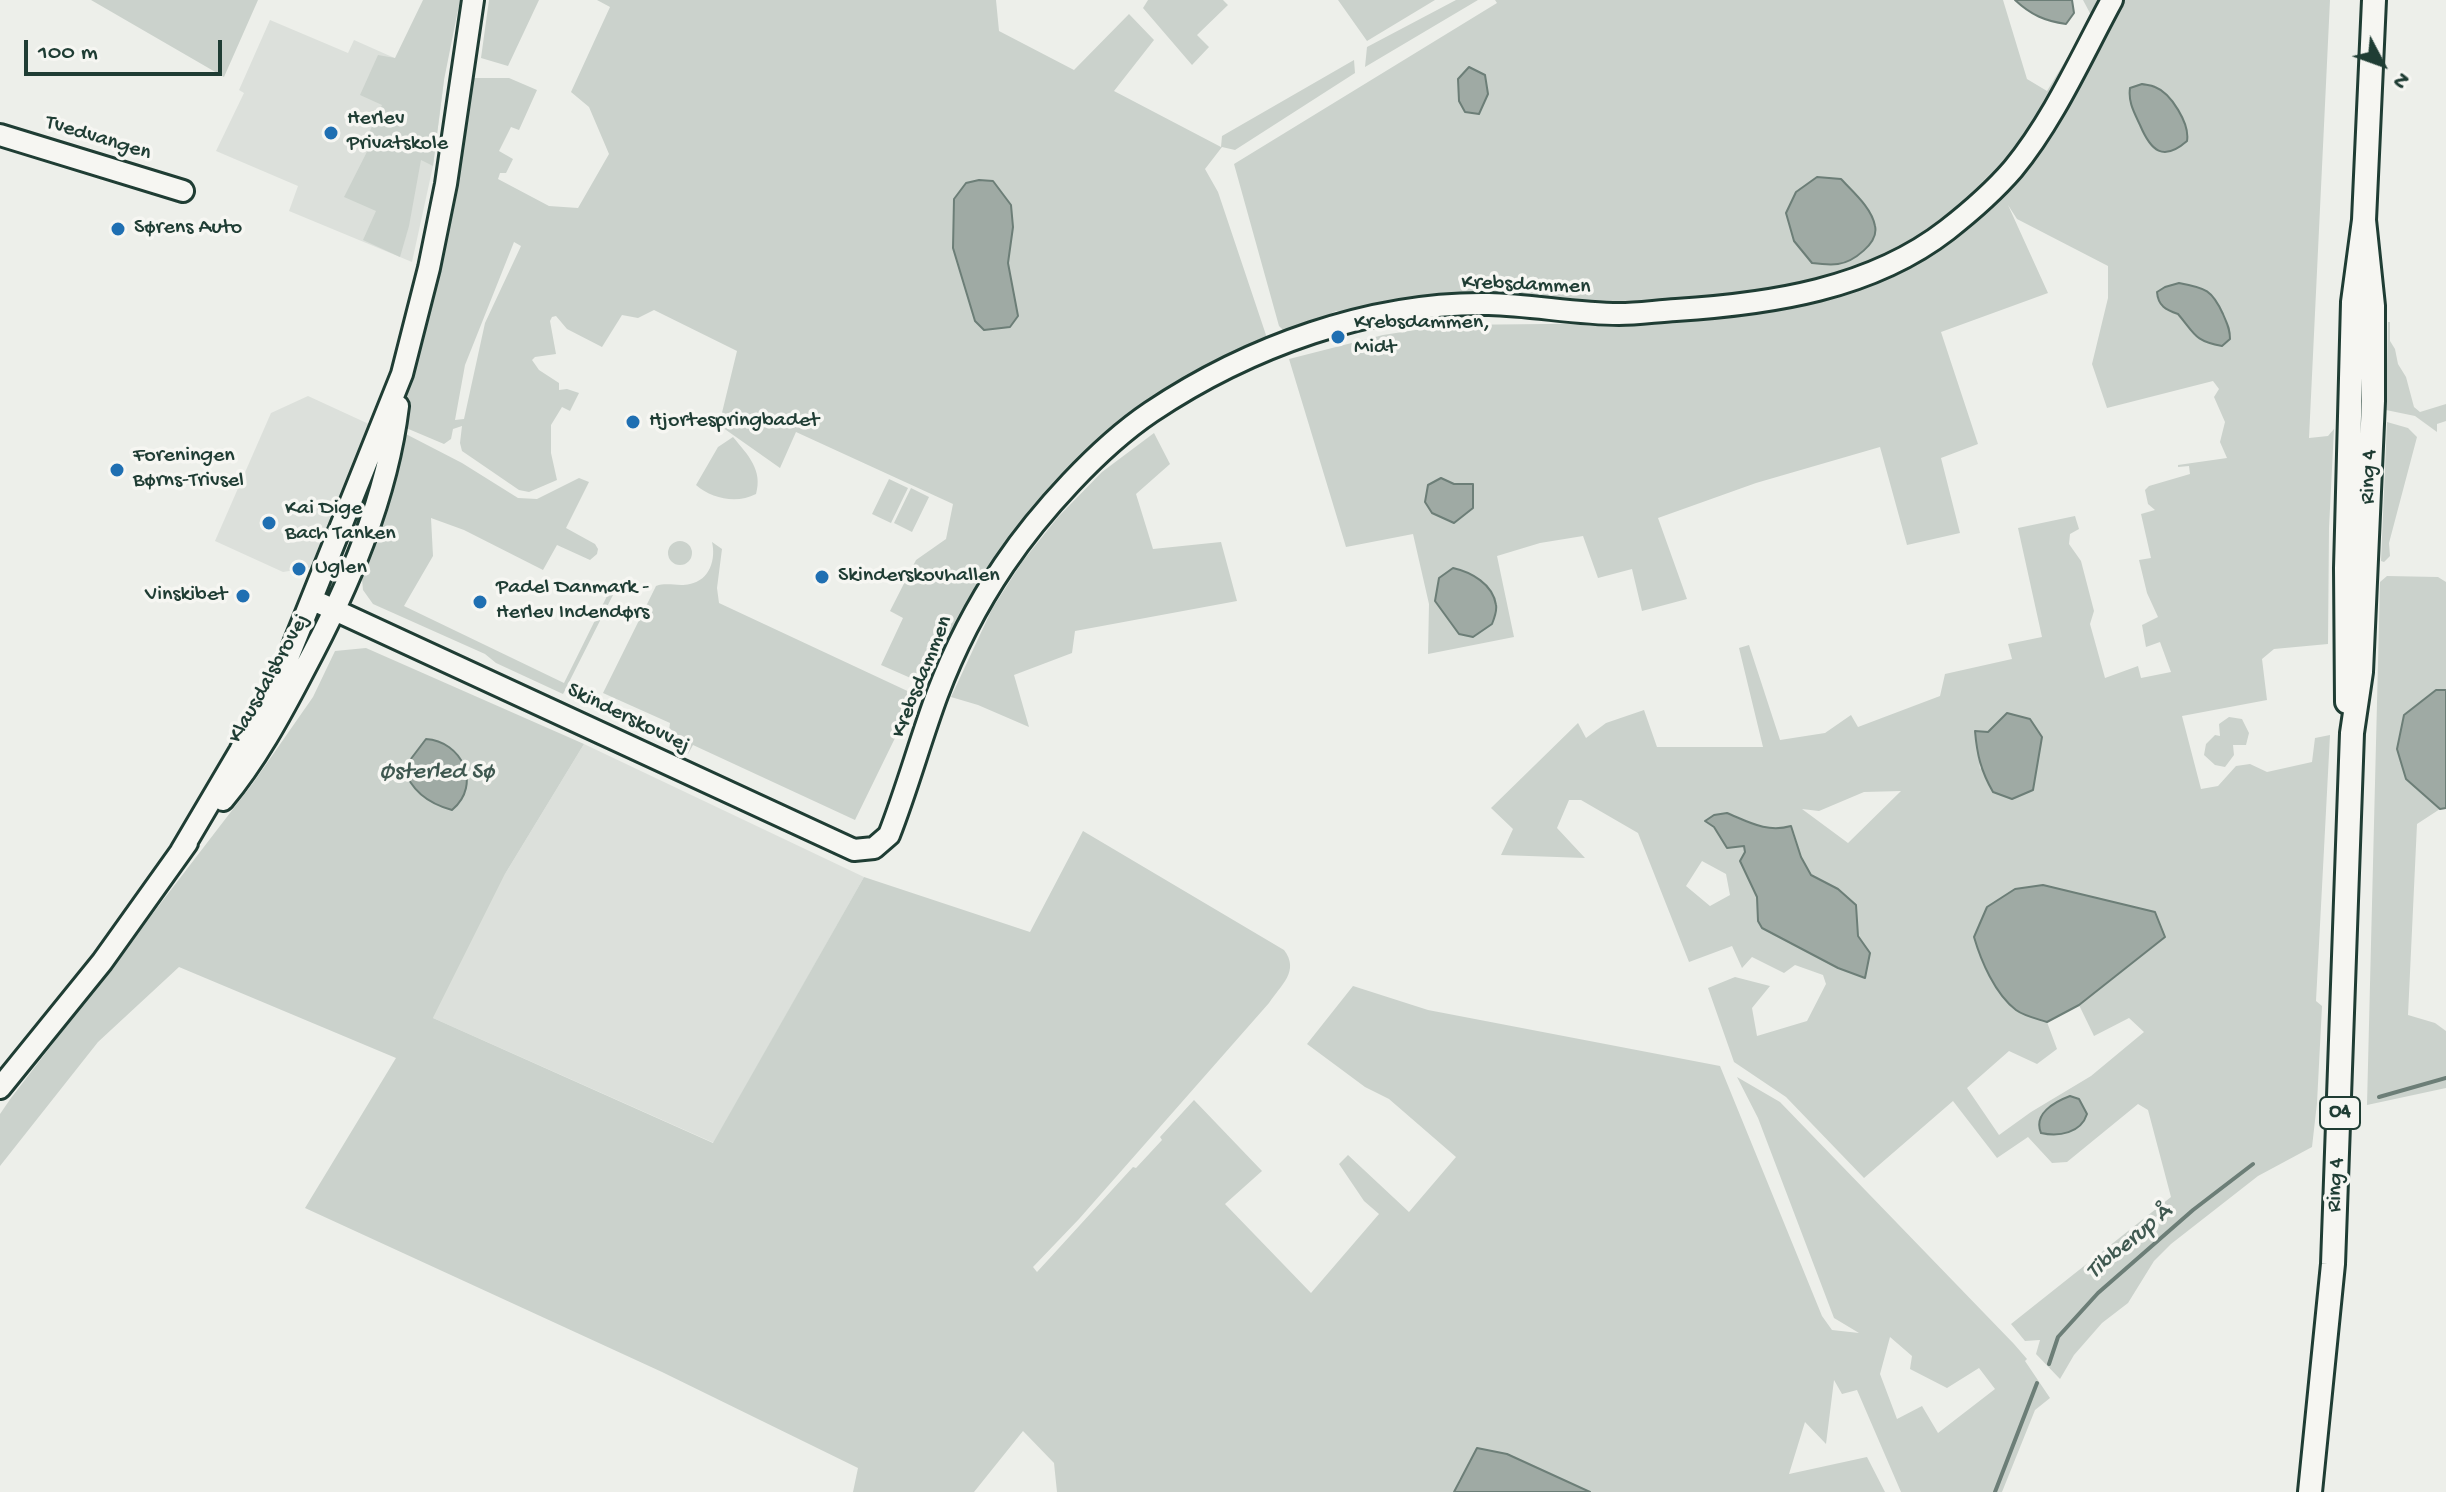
<!DOCTYPE html>
<html>
<head>
<meta charset="utf-8">
<style>
	body { margin:0 }
	#map { position:relative; width:2446px; height:1492px; overflow:hidden; background:#edefea; font-family:"Gochi Hand",sans-serif }
	canvas { display:block }
	.north { position:absolute; left:2342px; top:24px; width:80px; height:80px; -webkit-text-stroke:6px #f6f6f2; paint-order:stroke; rotate:131deg; font-size:22px; font-weight:700; line-height:32px; text-align:center; color:#1f3d34 }
	.north::after { content:''; display:block; margin:auto; width:28px; height:36px; background:#1f3d34; clip-path:polygon(50% 0,100% 100%,50% 72%,0 100%) }
	.scale { position:absolute; left:24px; top:40px; width:198px; height:36px; box-sizing:border-box; border:4px solid #1f3d34; border-top:0; padding-left:10px; font-size:24px; line-height:28px; white-space:nowrap; color:#1f3d34; -webkit-text-stroke:6px #f6f6f2; paint-order:stroke }
</style>
</head>
<body>
<div id="map">
<canvas width="2446" height="1492"></canvas>
<div class="north">N</div>
<div class="scale">100 m</div>
</div>
<script>
const ctx = document.querySelector('canvas').getContext('2d');
ctx.lineJoin = 'round';
function fillPath(path, color) { ctx.fillStyle = color; ctx.fill(path, 'evenodd'); }
function trace(path, color, width, dash) { ctx.strokeStyle = color; ctx.lineWidth = width; ctx.lineCap = dash ? 'butt' : 'round'; ctx.setLineDash(dash || []); ctx.stroke(path); }
function write(font, color, halo, rows, align = 'center') {
  ctx.font = font + ' "Gochi Hand",sans-serif'; ctx.lineWidth = 7; ctx.setLineDash([]); ctx.textBaseline = 'middle'; ctx.strokeStyle = halo; ctx.fillStyle = color; for (const [text, x, y, turn = 0] of rows) {
    ctx.save(); ctx.translate(x, y); ctx.rotate((+turn || 0) * Math.PI / 180); ctx.textAlign = isNaN(turn) ? turn : align; if (halo) ctx.strokeText(text, 0, 0); ctx.fillText(text, 0, 0); ctx.restore();
  }
}
fillPath(new Path2D(`
	M270,20L348,53L354,40L444,80L433,166L412,262L289,211L298,186L216,151L244,93L239,90Z
	M308,396L371,425L313,567L283,572L215,541L271,413Z
	M584,744L864,877L714,1143L433,1018L505,874Z`), '#dce0db');
fillPath(new Path2D(`
	M91,0H258L224,77Z
	M423,0H460L444,80L433,166L421,160L409,226L400,257L363,240L376,211L344,197L374,138L368,135L382,105L360,95L378,55L395,58Z
	M489,0H539L508,66L481,58Z
	M597,0H996L999,31L1074,70L1129,14L1154,40L1114,91L1221,147L1222,136L1354,60L1355,73L1235,150L1222,147L1205,169L1218,192L1267,338L1141,408L1032,510L1007,539L922,683L881,665L903,618L890,611L916,560L946,539L953,504L796,432L780,468L719,425L737,351L654,310L638,318L622,315L602,347L567,329L556,316L552,317L550,321L556,354L535,357L532,360L539,370L559,383V390L567,389L579,393L570,411L562,407L551,425V453L557,480L529,492L519,490L462,451L460,443L462,426L453,429L451,439L444,444L399,425L441,254L468,78H509L537,90L519,130L511,127L499,151L513,159L506,173H500L498,179L549,206L578,208L609,154L589,107L571,92L610,7ZM514,242L521,246L485,323L464,419L455,420L465,365Z
	M1148,0H1223L1228,5L1197,35L1209,47L1192,65L1143,8Z
	M1338,0H1435L1367,41Z
	M1456,0H1478L1365,67L1367,47Z
	M1495,0H2003L2027,79L2047,91L2092,17L2083,0H2330L2309,438L2328,436L2334,429L2329,528L2328,644L2274,649L2262,659L2267,700L2182,716L2201,789L2218,786L2236,766L2250,764L2267,772L2312,762L2315,738L2330,735L2316,1001L2322,1006L2317,1103L2312,1147L2258,1176L2171,1244L2154,1261L2128,1303L2102,1323L2074,1355L2060,1379L2036,1354L2040,1340L2025,1341L2011,1324L2171,1197L2148,1110L2138,1104L2067,1162L2052,1163L2028,1137L1997,1158L1953,1101L1864,1178L1786,1097L1734,1062L1708,988L1735,977L1770,986L1752,1008L1757,1036L1807,1021L1826,984L1823,975L1795,965L1784,973L1752,957L1742,968L1732,946L1689,962L1638,833L1581,800H1569L1557,828L1585,858L1501,855L1513,829L1491,808L1578,723L1586,738L1606,723L1644,710L1657,747H1763L1739,648L1749,645L1780,740L1825,733L1851,715L1858,727L1940,696L1945,674L2012,659L2008,644L2042,637L2018,528L2075,516L2079,529L2070,534L2069,544L2081,561L2094,611L2090,624L2105,678L2138,666L2141,678L2171,672L2160,642L2146,647L2142,625L2158,617L2147,593L2139,560L2151,558L2141,514L2155,510L2148,504L2145,490L2149,486L2190,474L2189,466L2178,467V465L2227,458L2220,442L2225,422L2214,397L2219,389L2213,381L2107,408L2092,364L2108,298V266L2017,219L2008,205L2048,293L1941,332L1978,444L1941,458L1960,533L1907,545L1880,447L1756,483L1658,518L1687,599L1642,611L1632,569L1598,578L1583,536L1540,543L1497,556L1514,637L1428,654L1429,604L1413,534L1346,547L1289,359L1383,335L1448,325L1644,323L1731,317L1821,301L1882,281L1927,257L1965,232L2003,197L1993,181L1947,220L1887,258L1795,289L1654,305L1336,311L1287,334L1279,326L1234,164L1497,3ZM2006,713L1980,769L1976,731L1988,732ZM1901,791L1848,843L1802,809L1819,811L1864,792ZM1727,813L1765,828L1794,833L1801,857L1811,875L1838,889L1856,905L1858,936L1870,953L1758,921L1757,897L1750,880L1744,845L1727,848L1714,827ZM1702,861L1726,874L1730,895L1710,906L1686,886ZM2043,885L2155,912L2165,937L2079,1005L2094,1036L2129,1018L2144,1032L2091,1076L2031,1112L1999,1135L1967,1088L2009,1051L2037,1064L2057,1049L2047,1022L2017,1010Z
	M2388,322H2390V341L2395,349L2398,364L2406,377L2414,407L2420,412L2446,404V421L2437,424V432L2415,416L2386,410Z
	M2387,422L2408,428L2417,437L2389,543L2390,556L2384,562L2381,561Z
	M400,431L462,463L518,498L537,499L579,478L589,482L566,528L595,544L598,549L597,554L590,560L557,545L543,570L464,530L431,518L433,556L404,606L564,683L610,590L614,593L563,694L496,663L485,654L373,604L363,590L362,579L373,547Z
	M1154,433L1170,464L1136,494L1153,549L1221,542L1237,601L1075,631L1072,653L1014,675L1029,727L978,705L951,697L992,609L1022,562L1058,517L1102,472Z
	M733,437C748,455 763,470 756,494C737,504 712,499 696,485L718,447Z
	M889,479L908,488L891,523L872,514Z
	M911,488L929,497L912,532L894,523Z
	M668 553a12 12 0 1 1 24 0a12 12 0 1 1-24 0Z
	M712,542L722,549L717,588L719,603L916,695L855,820L693,745L688,754L667,744L670,723L603,693L656,586C668,582 678,587 690,584C710,580 716,559 712,542Z
	M2387,576L2438,577L2446,582V690H2436L2406,779L2440,809L2417,824L2408,1015L2435,1023L2446,1031V1088L2367,1105L2380,582Z
	M366,648L584,744L505,874L433,1018L713,1143L864,877L1030,932L1083,831L1284,950C1300,971 1281,985 1269,1003L1079,1219L1033,1267L1037,1272L1133,1167L1136,1168L1162,1140L1160,1137L1194,1100L1262,1171L1225,1204L1311,1293L1379,1214L1364,1201L1339,1164L1348,1155L1409,1212L1456,1157L1389,1099L1365,1087L1307,1044L1353,986L1428,1010L1720,1066L1822,1316L1832,1330L1859,1333L1834,1318L1758,1118L1737,1077L1780,1102L2014,1344L2027,1359L2025,1361L2050,1398L2035,1410L2002,1492H1901L1857,1390L1842,1394L1834,1380L1826,1444L1805,1422L1789,1474L1867,1457L1885,1492H1590L1507,1454L1460,1478L1454,1492H1057L1054,1463L1023,1431L974,1492H853L858,1468L662,1372L305,1208L396,1058L179,967L98,1042L0,1166V1114L11,1098L253,783L313,697L335,651ZM1890,1337L1912,1356L1910,1369L1947,1388L1979,1368L1995,1389L1938,1433L1922,1406L1897,1419L1880,1374Z
	M2229,717L2242,719L2249,733L2246,745H2233L2234,755L2225,767L2215,765L2204,755L2206,744L2215,735L2220,736L2219,724Z`), '#cbd2cc');
const water = new Path2D(`
	M2015,0H2072L2074,13L2066,24C2045,21 2031,15 2015,0Z
	M1469,67L1485,75L1488,94L1479,114L1465,112L1459,101L1458,79Z
	M2142,84C2146,85 2151,85 2155,87C2171,93 2190,124 2187,141C2163,162 2151,151 2140,125C2134,112 2128,102 2130,88Z
	M1817,177L1841,179C1853,192 1872,208 1875,226C1879,243 1853,262 1838,264C1830,265 1820,264 1812,263L1794,241L1786,213L1796,192Z
	M979,180L993,181L1011,205L1013,227L1008,263L1018,316L1010,327L984,330L975,321L953,248L954,199L966,183Z
	M2179,283C2206,288 2212,290 2223,314C2227,324 2230,328 2230,339L2222,346C2194,341 2195,334 2178,314C2166,310 2158,306 2157,292L2165,287Z
	M1441,478L1454,484H1473V508L1454,523L1432,513L1425,502L1428,485Z
	M1453,568C1471,572 1493,584 1496,605C1497,610 1494,619 1492,624L1473,637L1459,634L1435,601L1439,578Z
	M2436,690H2446V808L2440,809L2406,779L2397,749L2404,715Z
	M2007,713L2030,719L2042,737L2033,790L2012,799L1993,792C1981,771 1977,755 1975,731L1988,732Z
	M426,739C461,741 483,784 452,810C430,804 411,791 404,768Z
	M1727,813C1749,822 1767,833 1791,826L1801,857L1811,875L1838,889L1856,905L1858,936L1870,953L1865,978L1838,968L1762,928L1758,921L1757,897L1740,861L1745,852L1744,846L1727,848L1714,827L1705,821L1714,815Z
	M2043,885L2155,912L2165,937L2079,1005L2047,1022C2038,1019 2024,1016 2016,1010C1995,994 1981,961 1974,937L1987,907L2015,889Z
	M2070,1096L2079,1099L2087,1114C2081,1133 2059,1137 2041,1133C2033,1114 2054,1102 2070,1096Z
	M1477,1448L1507,1454L1590,1492H1454Z`);
fillPath(water, '#9faaa4');
trace(water, '#6c7e77', 2);
trace(new Path2D(`
	M2379,1097L2446,1078
	M2049,1364L2058,1337L2098,1293L2193,1210L2253,1164
	M1995,1492L2037,1383`), '#6c7e77', 4);
const secondary = new Path2D(`
	M0,135L183,191
	M313,600L854,850L874,848L889,835C907,789 920,741 937,695C954,650 977,605 1004,565C1039,513 1099,447 1151,412C1248,347 1371,302 1489,304C1532,305 1576,314 1619,314C1638,314 1657,311 1676,310C1770,304 1871,289 1947,230C1970,212 1994,191 2013,169C2054,119 2081,57 2112,0
	M223,800C256,760 280,716 304,670C348,588 387,498 398,406
	M181,851L240,751L286,663L402,374L429,268L446,184L473,0
	M0,1088L102,962L187,843`);
const primary = new Path2D(`
	M2347,702L2346,568L2353,302L2364,220L2374,0
	M2310,1492L2333,1264L2352,733L2361,672L2373,401V306L2364,220`);
trace(secondary, '#1f3d34', 26);
trace(primary, '#1f3d34', 28);
trace(secondary, '#f6f6f2', 20);
trace(primary, '#f6f6f2', 22);
for (const [x, y, r, color] of [
	[331,133,8,"#1f6fb2"],
	[118,229,8,"#1f6fb2"],
	[1338,337,8,"#1f6fb2"],
	[633,422,8,"#1f6fb2"],
	[117,470,8,"#1f6fb2"],
	[269,523,8,"#1f6fb2"],
	[299,569,8,"#1f6fb2"],
	[822,577,8,"#1f6fb2"],
	[243,596,8,"#1f6fb2"],
	[480,602,8,"#1f6fb2"]
]) { const dot = new Path2D(); dot.arc(x, y, r, 0, 2 * Math.PI); ctx.fillStyle = color; ctx.fill(dot); trace(dot, '#f6f6f2', 3); }
for (const [x, y, w] of [
	[2340,1113,40]
]) { const box = new Path2D(); box.roundRect(x - w / 2, y - 16, w, 32, 6); ctx.fillStyle = '#f6f6f2'; ctx.fill(box); trace(box, '#1f3d34', 2); }
write('bold 20px', '#1f3d34', null, [
	["O4",2340,1113]
]);
write('22px', '#1f3d34', '#f6f6f2', [
	["Herlev",347,120],
	["Privatskole",347,145],
	["Sørens Auto",134,229],
	["Krebsdammen,",1354,324],
	["Midt",1354,349],
	["Hjortespringbadet",649,422],
	["Foreningen",133,457],
	["Børns-Trivsel",133,482],
	["Kai Dige",285,510],
	["Bach Tanken",285,535],
	["Uglen",315,569],
	["Skinderskovhallen",838,577],
	["Padel Danmark -",496,589],
	["Herlev Indendørs",496,614],
	["Vinskibet",227,596,"right"]
], 'left');
write('22px', '#1f3d34', '#f6f6f2', [
	["Tvedvangen",98,139,17],
	["Krebsdammen",1526,286,2],
	["Ring 4",2370,477,-88],
	["Krebsdammen",923,677,-68],
	["Klausdalsbrovej",270,679,-61],
	["Skinderskovvej",628,719,26],
	["Ring 4",2337,1185,-87]
]);
write('italic 24px', '#3f5850', '#f6f6f2', [
	["Østerled Sø",437,773],
	["Tibberup Å",2130,1243,-40]
]);
</script>
</body>
</html>
